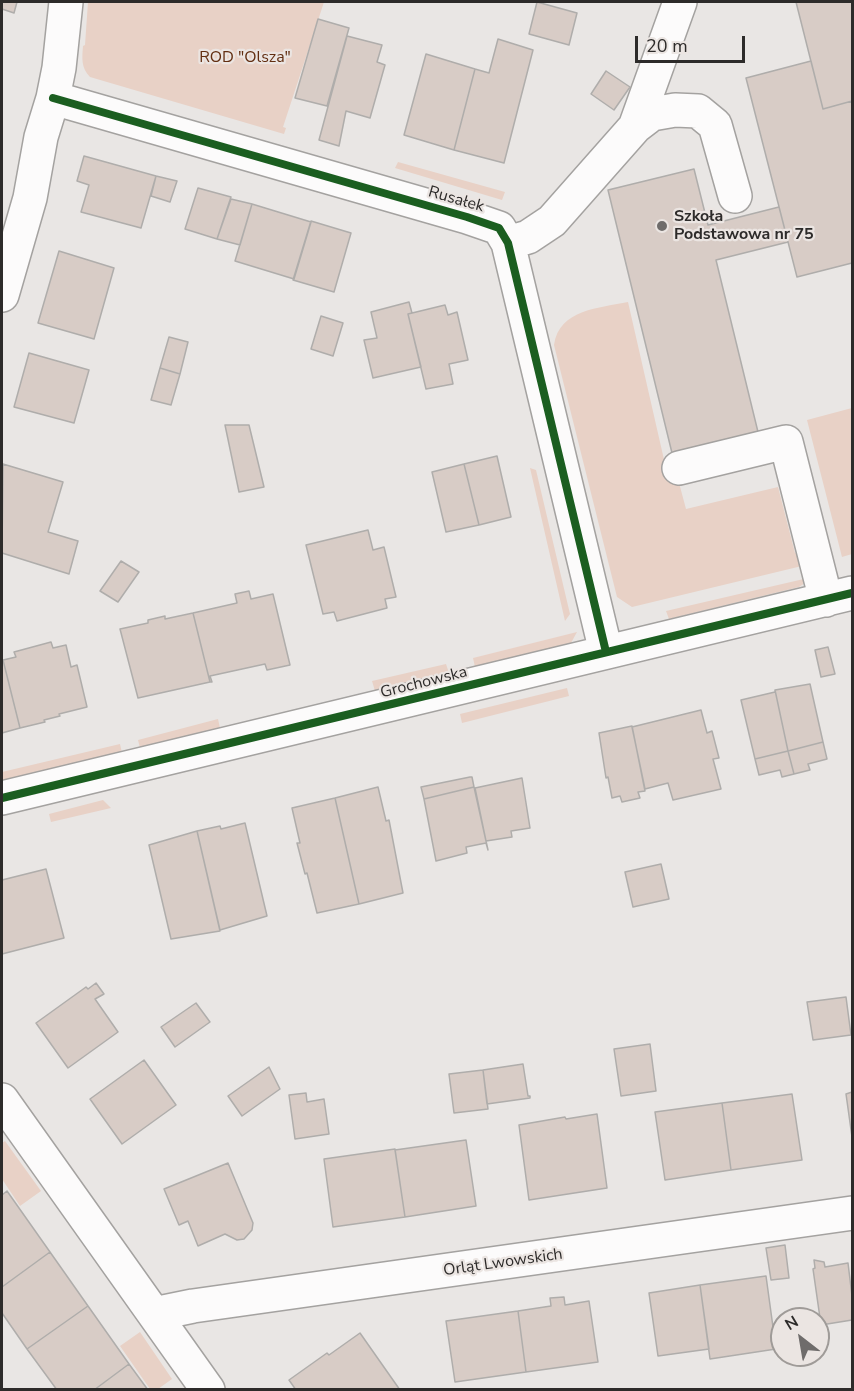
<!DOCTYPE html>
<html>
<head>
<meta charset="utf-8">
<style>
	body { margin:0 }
	#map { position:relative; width:854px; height:1391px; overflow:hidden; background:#e9e6e4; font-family:"Nunito Sans",sans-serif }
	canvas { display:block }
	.frame { position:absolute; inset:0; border:3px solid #2d2b2a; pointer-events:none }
	.north { position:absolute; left:770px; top:1307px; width:60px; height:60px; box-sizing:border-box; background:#ebe5e2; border:2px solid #9f9b98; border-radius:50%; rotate:329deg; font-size:16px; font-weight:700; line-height:24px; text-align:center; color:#2d2b2a }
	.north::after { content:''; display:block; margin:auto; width:21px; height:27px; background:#6f6c6b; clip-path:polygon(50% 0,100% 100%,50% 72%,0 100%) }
	.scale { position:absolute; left:635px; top:36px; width:110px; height:27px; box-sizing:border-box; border:3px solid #2d2b2a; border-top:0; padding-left:8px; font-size:18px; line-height:21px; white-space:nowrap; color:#2d2b2a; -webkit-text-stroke:4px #ebe5e2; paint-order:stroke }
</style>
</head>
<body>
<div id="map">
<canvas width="854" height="1391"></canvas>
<div class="frame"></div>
<div class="north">N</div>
<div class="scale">20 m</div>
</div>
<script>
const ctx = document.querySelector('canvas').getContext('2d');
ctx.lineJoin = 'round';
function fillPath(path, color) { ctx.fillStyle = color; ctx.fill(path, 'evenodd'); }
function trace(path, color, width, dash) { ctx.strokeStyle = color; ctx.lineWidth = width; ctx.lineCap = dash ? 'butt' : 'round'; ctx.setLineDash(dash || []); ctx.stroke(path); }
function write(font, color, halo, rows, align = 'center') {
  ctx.font = font + ' "Nunito Sans",sans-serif'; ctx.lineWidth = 4.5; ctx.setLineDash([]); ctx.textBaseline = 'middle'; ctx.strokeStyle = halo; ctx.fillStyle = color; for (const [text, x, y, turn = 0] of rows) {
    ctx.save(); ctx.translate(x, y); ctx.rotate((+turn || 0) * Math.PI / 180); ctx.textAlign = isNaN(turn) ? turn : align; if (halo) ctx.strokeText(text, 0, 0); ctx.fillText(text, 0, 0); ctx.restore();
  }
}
fillPath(new Path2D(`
	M88,2H324L283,127L286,128L284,134L90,77C81,68 82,58 83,46L85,45Z
	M398,162L505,192L502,200L395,168Z
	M628,302L665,464H674L686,509L778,487L795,553L804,555L806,565L632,607L617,597L554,345C559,309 600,308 628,302Z
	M852,408V554L842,557L807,420Z
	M530,468L536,470L570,614L565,621Z
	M808,578L805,583L799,587L669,619L666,611Z
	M577,632L571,643L567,645L475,667L473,658Z
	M446,664L449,673L375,691L372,681Z
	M567,688L569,696L462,723L460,714Z
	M218,719L220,728L140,748L138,740Z
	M120,744L122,753L2,782V772Z
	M103,800L111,808L51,822L49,814Z
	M5,1141L41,1191L20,1206L2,1179V1143Z
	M140,1332L172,1379L158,1389H150L120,1346Z`), '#e8d1c6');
const building = new Path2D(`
	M2,2H17L14,13L2,9Z
	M537,2L577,13L569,45L529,34Z
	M796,2H852V101L823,109Z
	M318,19L349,28L327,106L295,98Z
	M347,36L382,45L377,62L385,65L370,118L346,111L339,146L319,140Z
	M498,39L533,50L504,163L454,150L475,69L489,73Z
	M426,54L475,69L454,150L404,135Z
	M811,61L823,109L852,101V263L797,277L746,78Z
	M606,71L630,87L614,110L591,94Z
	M84,156L156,176L141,228L81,212L89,185L77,181Z
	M694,169L708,225L779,207L788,242L716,260L758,432L672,453L608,190Z
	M156,176L177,181L170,202L151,196Z
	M198,188L231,197L217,239L185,229Z
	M231,199L252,204L240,245L217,239Z
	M252,204L311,222L294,279L235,261Z
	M311,221L351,233L334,292L293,280Z
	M59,251L114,268L94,339L38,323Z
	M409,302L412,313L408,314L421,367L373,378L364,340L377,338L371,312Z
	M445,305L448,315L457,312L468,360L449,364L453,384L426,389L408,314Z
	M321,316L343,323L333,356L311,349Z
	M169,337L188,342L180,374L160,368Z
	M29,353L89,370L74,423L14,407Z
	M160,368L180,374L171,405L151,400Z
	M225,425H249L264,487L239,492Z
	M497,456L511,517L479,525L464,464Z
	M3,464L63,482L48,532L78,541L69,574L2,553Z
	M464,464L479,525L446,532L432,472Z
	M368,530L373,550L384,547L396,597L385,599L387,608L337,621L334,612L323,614L306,545Z
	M121,561L139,572L118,602L100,591Z
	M249,591L251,599L273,594L290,665L267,670L265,664L210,676L212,682H210L193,613L237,603L235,594Z
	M193,613L210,682L138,698L120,629L148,623V620L165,616V619Z
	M51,642L53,648L66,645L71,667L77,665L87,707L59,714L60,716L44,720L45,722L20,728L3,660L16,657L14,652Z
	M828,647L835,674L821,677L815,650Z
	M2,660H3L20,728L2,733Z
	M810,684L823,742L788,751L775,690Z
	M775,690L788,751L755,759L741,700L775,692Z
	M701,710L707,733L712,731L719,758L713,759L721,789L673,800L668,783L645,789L632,727Z
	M632,726L645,791L638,792L640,798L622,802L620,796L612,798L608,777L606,778L599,733Z
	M823,742L827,759L808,764L810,770L794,774L788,751Z
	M788,751L794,774L782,777L780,770L759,775L755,759Z
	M470,777H472L474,787L424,799L421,787Z
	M522,778L530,828L511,831L512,837L486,841L475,788Z
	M378,787L386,821L389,820L403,893L359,904L335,798Z
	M474,787L488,850L486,843L466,847L467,853L436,861L424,799Z
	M335,798L359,904L317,913L307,873L305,874L297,843H300L292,808Z
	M245,823L267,916L220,930L197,831L220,826L221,829Z
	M197,831L220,931L171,939L149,845Z
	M661,864L669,899L633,907L625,872Z
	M46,869L64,938L2,954V880Z
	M96,983L104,994L95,999L118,1032L68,1068L36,1023L86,987L88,989Z
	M846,997L851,1035L813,1040L807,1002Z
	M196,1003L210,1022L175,1047L161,1027Z
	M650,1044L656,1091L621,1096L614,1049Z
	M144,1060L176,1105L122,1144L90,1099Z
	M523,1064L528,1096H530V1098L487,1104L483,1070Z
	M269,1067L280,1089L242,1116L228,1096Z
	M483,1070L488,1109L454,1113L449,1074Z
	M852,1092V1137L846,1094Z
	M306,1093L307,1102L324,1099L329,1134L295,1139L289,1095Z
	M792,1094L802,1160L731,1170L722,1103Z
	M722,1103L731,1170L665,1180L655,1112Z
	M597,1114L607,1188L529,1200L519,1125L565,1117L566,1119Z
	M466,1140L476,1206L405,1217L395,1150Z
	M395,1149L405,1217L333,1227L324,1159Z
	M228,1163L253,1223L252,1230L244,1239L237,1240L225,1234L198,1246L188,1221L179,1225L164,1189Z
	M7,1191L50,1252L2,1287V1195Z
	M785,1245L789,1278L771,1280L766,1248Z
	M50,1252L88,1306L27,1349L2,1313V1287Z
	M814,1260L824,1262L825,1267L848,1263L852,1296V1320L821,1325L813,1269L815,1268Z
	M766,1276L776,1349L710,1359L700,1285Z
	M700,1285L709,1349L658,1356L649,1293Z
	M564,1297L565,1305L589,1301L598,1362L526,1372L518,1311L551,1306L550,1298Z
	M88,1306L129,1364L94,1390H57L27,1349Z
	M518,1311L526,1372L455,1382L446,1321Z
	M360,1333L400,1390H296L289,1380L327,1353L329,1355Z
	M129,1364L148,1390H94Z`);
fillPath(building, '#d8ccc6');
trace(building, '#afadab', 1.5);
const minor = new Path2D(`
	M53,98L467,217L499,228L508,243L606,652
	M635,127L652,114L675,110L698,111L715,125L735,196
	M508,243L528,237L552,221L635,127L680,2
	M2,295L30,198L41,137L53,98L59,68L66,2
	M679,468L786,442L826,600
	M2,798L852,593
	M2,1100L208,1390
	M154,1314L193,1306L852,1213`);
trace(minor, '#a4a2a0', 36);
trace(minor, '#fcfbfb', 33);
trace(new Path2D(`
	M53,98L467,217L499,228L508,243L606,652
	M2,798L852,593`), '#1b5e20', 8);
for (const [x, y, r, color] of [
	[662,226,6,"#6f6c6b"]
]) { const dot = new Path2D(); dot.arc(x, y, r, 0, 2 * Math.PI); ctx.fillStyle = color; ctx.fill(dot); trace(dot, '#ebe5e2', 2); }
write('16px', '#622e11', '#ebe5e2', [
	["ROD \"Olsza\"",245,58]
]);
write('16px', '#2d2b2a', '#ebe5e2', [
	["Rusałek",456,200,16],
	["Grochowska",424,683,-14],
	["Orląt Lwowskich",503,1263,-8]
]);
write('bold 16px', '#2d2b2a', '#ebe5e2', [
	["Szkoła",674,217],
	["Podstawowa nr 75",674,235]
], 'left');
</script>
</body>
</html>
